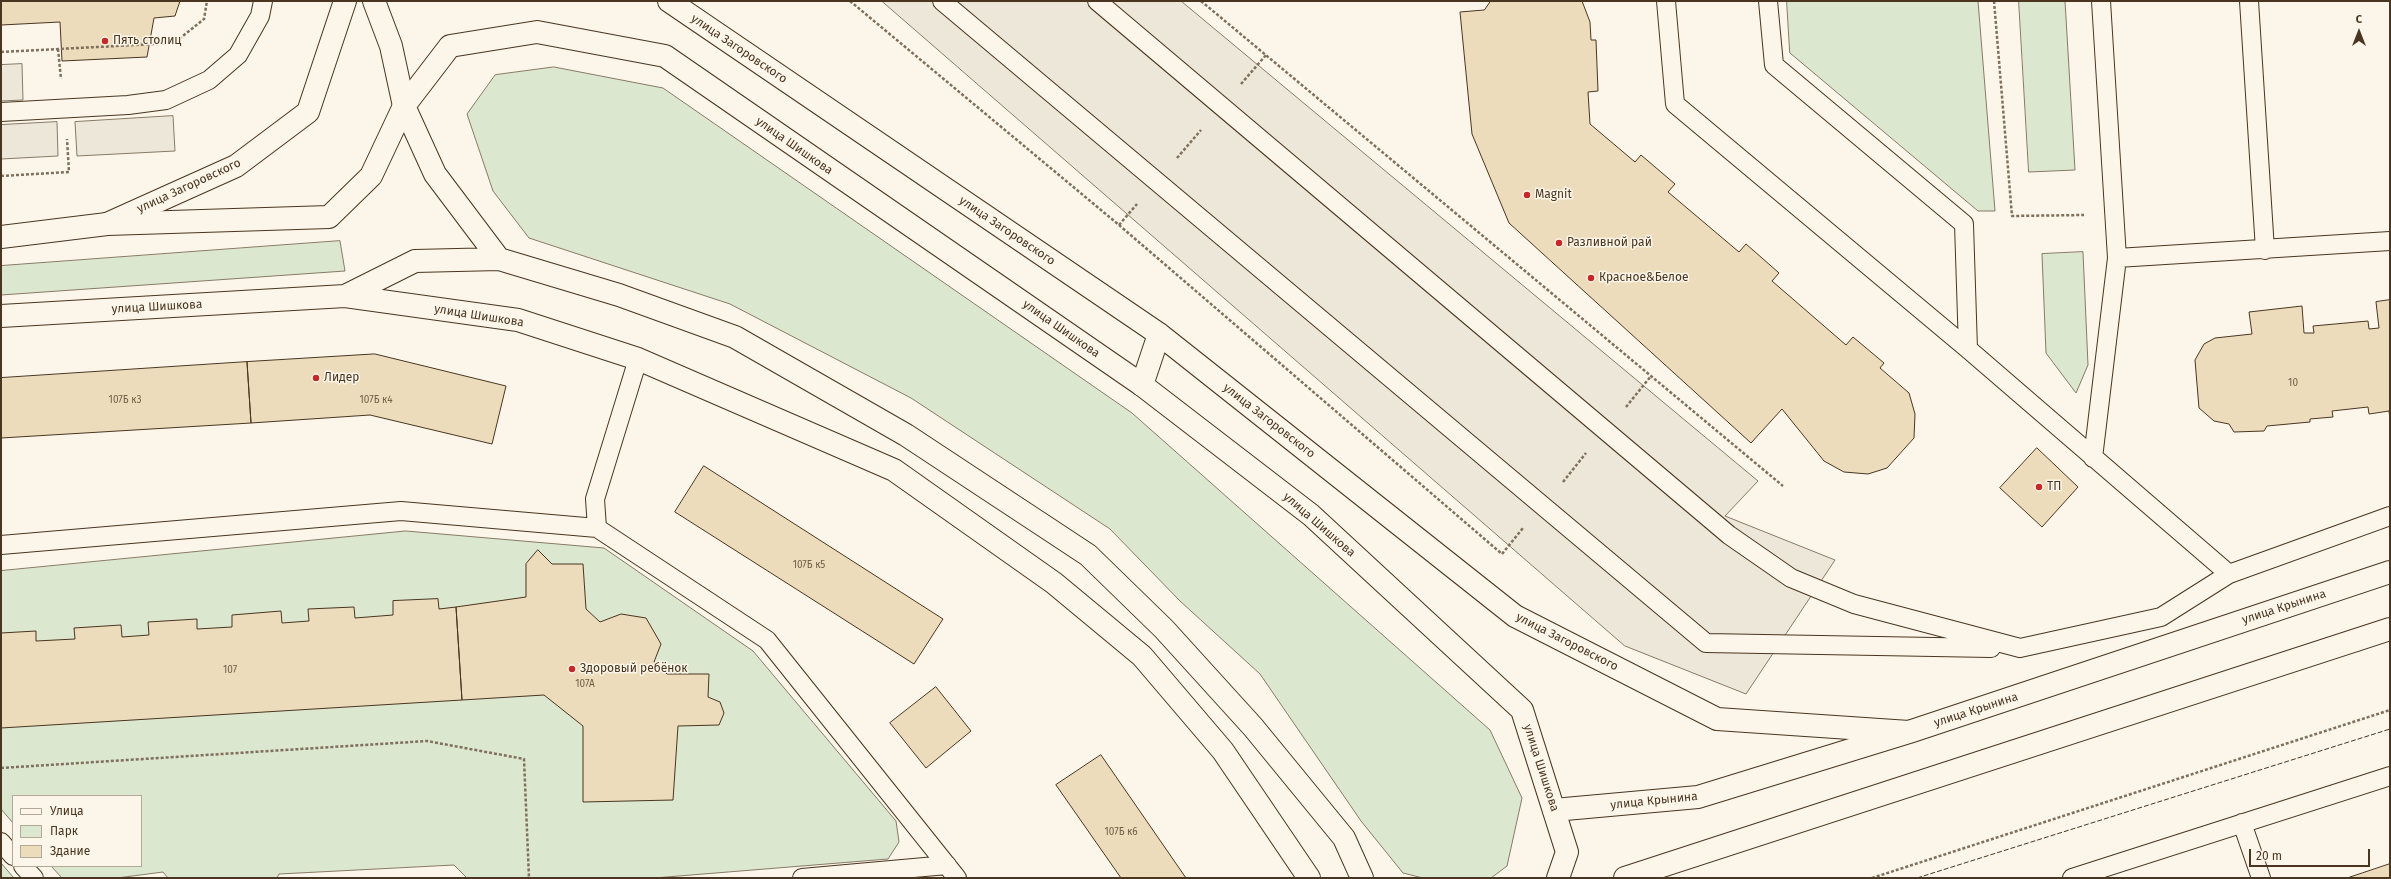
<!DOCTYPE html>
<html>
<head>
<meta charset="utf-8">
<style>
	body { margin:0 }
	#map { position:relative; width:2391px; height:879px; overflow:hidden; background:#fbf6e9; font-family:"Fira Sans",sans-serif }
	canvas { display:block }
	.frame { position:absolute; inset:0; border:2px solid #4a3520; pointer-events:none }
	.legend { position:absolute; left:12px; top:795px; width:130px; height:72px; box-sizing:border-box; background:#fbf6e9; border:1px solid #b4a999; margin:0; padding:5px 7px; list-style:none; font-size:12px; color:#4a3520 }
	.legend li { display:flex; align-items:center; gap:8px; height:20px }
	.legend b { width:20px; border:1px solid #b4a999 }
	.north { position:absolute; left:2339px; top:12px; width:40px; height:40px; -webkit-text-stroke:3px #fbf6e9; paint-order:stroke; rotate:0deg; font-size:11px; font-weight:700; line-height:16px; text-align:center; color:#4a3520 }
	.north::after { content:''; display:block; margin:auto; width:14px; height:18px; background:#4a3520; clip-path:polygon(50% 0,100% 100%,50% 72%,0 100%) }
	.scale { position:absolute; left:2249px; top:849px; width:121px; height:18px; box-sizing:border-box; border:2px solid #4a3520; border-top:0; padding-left:5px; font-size:12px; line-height:14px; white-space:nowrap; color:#4a3520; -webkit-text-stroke:3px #fbf6e9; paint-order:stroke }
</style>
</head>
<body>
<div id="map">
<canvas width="2391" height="879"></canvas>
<div class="frame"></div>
<ul class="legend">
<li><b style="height:5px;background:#fbf6e9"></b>Улица</li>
<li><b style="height:11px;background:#dce7d0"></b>Парк</li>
<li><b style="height:11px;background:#ecdcbc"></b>Здание</li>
</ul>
<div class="north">С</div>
<div class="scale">20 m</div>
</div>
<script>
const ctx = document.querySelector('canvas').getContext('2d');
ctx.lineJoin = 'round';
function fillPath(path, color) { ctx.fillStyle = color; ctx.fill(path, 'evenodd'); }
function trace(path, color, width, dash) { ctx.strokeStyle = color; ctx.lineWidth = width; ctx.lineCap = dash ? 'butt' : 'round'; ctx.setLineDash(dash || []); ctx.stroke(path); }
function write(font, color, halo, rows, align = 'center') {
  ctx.font = font + ' "Fira Sans",sans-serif'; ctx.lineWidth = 3; ctx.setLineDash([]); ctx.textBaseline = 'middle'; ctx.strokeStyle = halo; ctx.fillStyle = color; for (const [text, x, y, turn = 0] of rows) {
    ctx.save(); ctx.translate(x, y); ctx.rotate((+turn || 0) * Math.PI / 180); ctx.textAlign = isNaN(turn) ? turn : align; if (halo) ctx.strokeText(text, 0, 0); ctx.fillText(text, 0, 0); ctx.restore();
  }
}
const green = new Path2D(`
	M1787,1H1978L1995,211H1978L1790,53Z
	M2019,1H2065L2075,170L2029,172Z
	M554,67L663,88L1132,413L1490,730L1522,798L1507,866L1491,878H1423L1403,873L1361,821L1260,674L1180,601L1110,529L911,398L730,304L529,238L493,191L467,114L495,75Z
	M340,241L345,271L1,295V266Z
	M2083,252L2088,365L2076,393L2046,353L2042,254Z
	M406,531L604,548L753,651L896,821L899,842L888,859L654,878H467L454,865L279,874L277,878H168L163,872L117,878H62L51,866H141V796H13V823L1,809V571Z
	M1,863L14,878H1Z`);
fillPath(green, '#dce7d0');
trace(green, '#887966', 1);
const parking = new Path2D(`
	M882,1H1181L1758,481L1725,516L1835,560L1746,694L1625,646Z
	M22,64L23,100L1,101V65Z
	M173,116L175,151L77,156L75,122Z
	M57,122L58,156L1,159V125Z`);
fillPath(parking, '#ede7d9');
trace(parking, '#887966', 1);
const building = new Path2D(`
	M1,1H180L175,16L154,18L147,57L62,61L60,22L1,25Z
	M1491,1H1582L1590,22L1591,40H1596L1598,91L1588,92L1590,124L1635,162L1641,155L1675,184L1668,192L1739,252L1746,244L1762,258L1779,273L1772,281L1846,345L1853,337L1884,363L1880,368L1909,393L1915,414L1914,438L1887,468L1868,474L1844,472L1824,461L1782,409L1751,443L1509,223L1472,134L1460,12L1484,10Z
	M2390,300V419L2389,411L2369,414L2368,407L2332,411L2333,417L2310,419V422L2267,426L2264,431L2234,432L2229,424L2214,421L2199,408L2195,360L2204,344L2215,338L2252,334L2249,312L2302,306L2304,333H2314L2313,326L2368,321L2369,329L2379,328L2376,302Z
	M375,354L506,386L492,444L370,415L251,423L247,362Z
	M247,362L251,423L1,438V378Z
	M2037,448L2078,487L2042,527L2000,488Z
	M704,466L943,619L914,664L675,512Z
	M538,550L552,564H583L586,609L600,622L621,614L646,618L661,644L654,662L667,674H709L708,697L720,702L724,713L719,725L678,726L673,800L583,802V726L544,695L462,700L456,607L526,597V564Z
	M438,599L439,609L456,607L462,700L1,728V633L36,631V641L75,639L74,628L121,625L122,637L149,635L148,622L197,619V629L232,627V615L281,611L282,623L309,621L308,609L354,607L355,618L393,615V601Z
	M936,687L971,731L926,768L890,723Z
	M1101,755L1186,878H1121L1056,785Z
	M2390,864V878H2347L2362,873Z`);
fillPath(building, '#ecdcbc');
trace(building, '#4a3520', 1);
const lane = new Path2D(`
	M942,1L1706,643L1991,648
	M1097,1L1729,535L1791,578L1854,604L2020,648L2161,617L2229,574L2390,516
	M1666,1L1675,104L1968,349L2229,574
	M1768,1L1774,65L1964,224L1968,349
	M2249,1L2265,250
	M1,112L128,105L166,100L209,80L238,55L260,16L263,1
	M2117,258L2390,241
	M2093,458L2117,258L2101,1
	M597,528L595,499L638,359
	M1,545L401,511L597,528L767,640L957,878
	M2242,823L2261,878
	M1,842L13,856
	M23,866L34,878
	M802,878L947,865
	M2072,878L2390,776`);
const secondary = new Path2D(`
	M374,1L391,46L404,106
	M669,1L1159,334L1515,616L1717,719L1909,732
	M107,224L236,166L308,112L345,1
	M1142,385L1159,334
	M1554,810L1698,797L1909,732L2390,572
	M1625,878L2390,629`);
const primary = new Path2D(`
	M404,106L435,174L499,259L619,295L735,337L906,435L1088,555L1164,629L1253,727L1344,838L1362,878
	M1,237L107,224L329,217L371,176L404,106L450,46L537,32L665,56L1142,385L1311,515L1522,710L1567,852L1558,878
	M345,296L415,261L499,259
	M1,316L345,296L518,320L638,359L894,470L1054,583L1142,656L1223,751L1309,878`);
trace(lane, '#4a3520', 20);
trace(secondary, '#4a3520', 24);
trace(primary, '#4a3520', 24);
trace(new Path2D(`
	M850,1L1119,225L1502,554L1523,528
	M1201,1L1783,486
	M1994,1L2012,216L2084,215
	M58,49L61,79
	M1,52L174,43L204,19L207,1
	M1241,84L1266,55
	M1177,158L1201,130
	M1,176L69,172L67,139
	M1119,225L1137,204
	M1626,407L1651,376
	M1563,482L1586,453
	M1,768L427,741L524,759L529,878
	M1872,878L2390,710`), '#7f6f5c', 2.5, [3, 2]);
trace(lane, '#fbf6e9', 18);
trace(secondary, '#fbf6e9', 22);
trace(primary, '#fbf6e9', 22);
trace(new Path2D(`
	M1917,878L2390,729`), '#4a3520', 1, [5, 2]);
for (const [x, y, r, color] of [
	[105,41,4,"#c62828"],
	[1527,195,4,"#c62828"],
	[1559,243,4,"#c62828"],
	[1591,278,4,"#c62828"],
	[316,378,4,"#c62828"],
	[2039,487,4,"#c62828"],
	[572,669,4,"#c62828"]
]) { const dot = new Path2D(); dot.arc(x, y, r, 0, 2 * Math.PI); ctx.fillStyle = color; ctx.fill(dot); trace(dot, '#fbf6e9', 1.5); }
write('10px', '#725f47', null, [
	["10",2293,383],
	["107Б к3",125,400],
	["107Б к4",376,400],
	["107Б к5",809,565],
	["107",230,670],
	["107А",585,684],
	["107Б к6",1121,832]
]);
write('12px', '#4a3520', '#fbf6e9', [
	["Пять столиц",113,41],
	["Magnit",1535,195],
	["Разливной рай",1567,243],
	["Красное&Белое",1599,278],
	["Лидер",324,378],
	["ТП",2047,487],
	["Здоровый ребёнок",580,669]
], 'left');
write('12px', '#4a3520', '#fbf6e9', [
	["улица Загоровского",739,49,34],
	["улица Шишкова",794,146,35],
	["улица Загоровского",189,186,-25],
	["улица Загоровского",1007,231,34],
	["улица Шишкова",157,307,-3],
	["улица Шишкова",479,316,9],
	["улица Шишкова",1061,329,35],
	["улица Загоровского",1269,421,38],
	["улица Шишкова",1319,525,41],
	["улица Крынина",2284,607,-18],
	["улица Загоровского",1567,642,27],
	["улица Крынина",1976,710,-18],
	["улица Шишкова",1541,768,72],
	["улица Крынина",1654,801,-6]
]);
</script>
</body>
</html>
